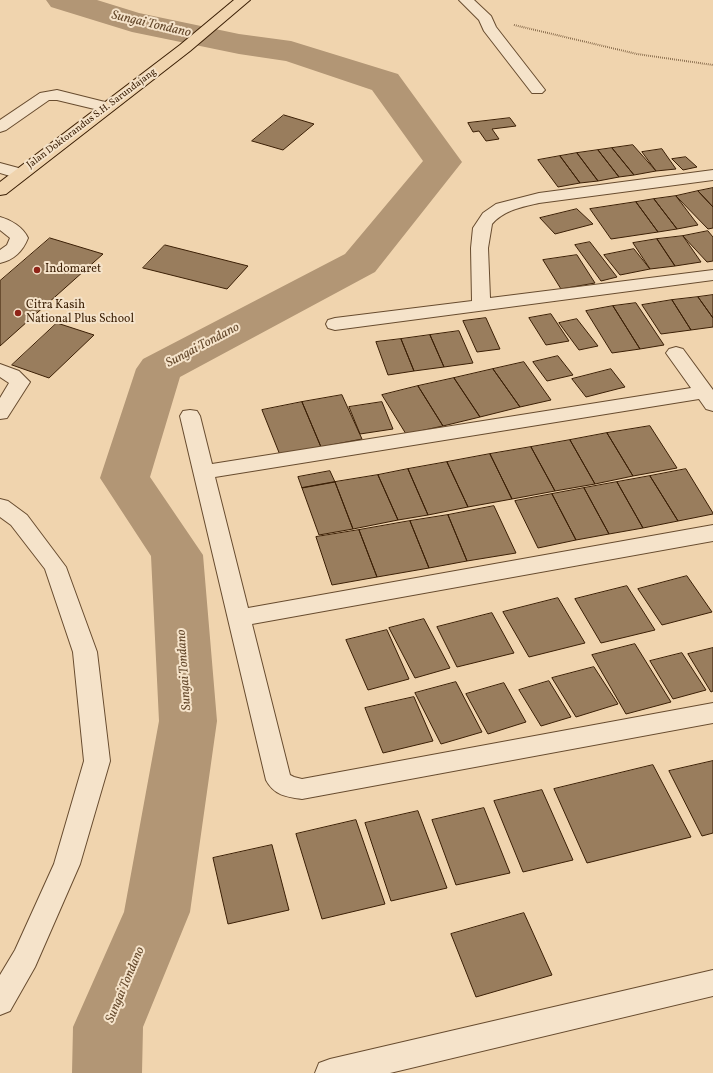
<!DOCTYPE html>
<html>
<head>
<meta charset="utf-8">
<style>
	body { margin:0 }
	canvas { display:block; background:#f0d4ae }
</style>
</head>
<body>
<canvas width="713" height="1073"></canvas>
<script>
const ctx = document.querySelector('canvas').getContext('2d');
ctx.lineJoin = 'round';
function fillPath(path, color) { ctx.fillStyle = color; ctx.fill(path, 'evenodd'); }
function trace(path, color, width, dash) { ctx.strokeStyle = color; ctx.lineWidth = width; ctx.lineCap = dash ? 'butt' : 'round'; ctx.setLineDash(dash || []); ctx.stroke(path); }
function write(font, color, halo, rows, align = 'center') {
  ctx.font = font + ' Vollkorn,serif'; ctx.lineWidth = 4; ctx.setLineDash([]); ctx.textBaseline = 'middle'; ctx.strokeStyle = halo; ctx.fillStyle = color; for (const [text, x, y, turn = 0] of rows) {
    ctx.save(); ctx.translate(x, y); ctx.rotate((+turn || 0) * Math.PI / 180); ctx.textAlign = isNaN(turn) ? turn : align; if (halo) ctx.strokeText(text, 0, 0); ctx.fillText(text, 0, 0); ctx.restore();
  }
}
fillPath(new Path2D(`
	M46,0H97L139,13L239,34L291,41L398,74L462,162L375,272L180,377L150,477L203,555L217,721L190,912L143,1027L142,1073H72L73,1027L124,912L159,721L151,556L100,478L136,369L143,359L345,254L423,161L372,90L286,61L239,54L132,32L51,7Z`), '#b29675');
const building = new Path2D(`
	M284,115L314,124L283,150L252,141Z
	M510,118L516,126L492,129L499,139L486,141L479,131L473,132L468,123Z
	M633,145L656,171L634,175L612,148Z
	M612,148L634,175L619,177L598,150Z
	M662,149L676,169L656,171L642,152Z
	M598,150L619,177L598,181L577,153Z
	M577,153L598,181L580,183L560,156Z
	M560,156L580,183L558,187L538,160Z
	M686,157L697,167L683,170L672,159Z
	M713,188V207L698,191Z
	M698,191L713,207V228L708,229L676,196Z
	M676,196L698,225L677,229L654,199Z
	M654,199L677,229L658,232L636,202Z
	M636,202L658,232L611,239L590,209Z
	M577,209L593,224L555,234L540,218Z
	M708,231L713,237V261L707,262L683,236Z
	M683,236L701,262L675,266L657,239Z
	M50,238L103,254L0,346V281Z
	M657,239L675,266L650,269L633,243Z
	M590,242L617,277L601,281L575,245Z
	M165,245L248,266L227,289L143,268Z
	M634,249L650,269L620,275L604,255Z
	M577,255L595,283L561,289L543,260Z
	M713,295V318L698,297Z
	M698,297L713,318V327L691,330L672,300Z
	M672,300L691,330L661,334L642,305Z
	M636,303L664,345L640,349L613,306Z
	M613,306L640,349L612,353L586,311Z
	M551,314L569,341L546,345L529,318Z
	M486,318L500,349L477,352L463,321Z
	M577,319L598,346L579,350L559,323Z
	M57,323L94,335L49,378L12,365Z
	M459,331L473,363L444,367L430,335Z
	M430,335L444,367L414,371L401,339Z
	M401,339L414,371L388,375L376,342Z
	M558,356L573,375L547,381L533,362Z
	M524,362L551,400L520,407L493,369Z
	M493,369L520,407L480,417L454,378Z
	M611,369L625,387L586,397L572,379Z
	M454,378L480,417L443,426L418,386Z
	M418,386L443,426L406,434L382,395Z
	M342,395L362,439L321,447L302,402Z
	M302,402L321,447L280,455L262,410Z
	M382,402L393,429L360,434L349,407Z
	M650,426L677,468L633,476L607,433Z
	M607,433L633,476L595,484L570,440Z
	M570,440L595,484L555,491L531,447Z
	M531,447L555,491L512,499L490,454Z
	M490,454L512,499L468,507L447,462Z
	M447,462L468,507L428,515L408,469Z
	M408,469L428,515L398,520L378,475Z
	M686,469L713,513V514L678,521L650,476Z
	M330,471L335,482L302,488L298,477Z
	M378,475L398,520L353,529L335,482Z
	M650,476L678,521L643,528L617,482Z
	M335,482L353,529L319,535L302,488Z
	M617,482L643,528L609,534L584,488Z
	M584,488L609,534L576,540L552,494Z
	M552,494L576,540L538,548L515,501Z
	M494,506L516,553L467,561L448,515Z
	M448,515L467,561L429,568L410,521Z
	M410,521L429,568L377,577L359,530Z
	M359,530L377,577L332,585L316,537Z
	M687,576L712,612L662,625L638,589Z
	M627,586L655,630L601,643L575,599Z
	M558,598L585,643L529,657L503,612Z
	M492,613L514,653L457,667L437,627Z
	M424,619L450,668L415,678L389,628Z
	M387,630L409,679L368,690L346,640Z
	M635,644L671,702L626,714L592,655Z
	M713,648V691L711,692L688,654Z
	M682,653L706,690L673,699L650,661Z
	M594,667L618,704L576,717L552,678Z
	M549,681L571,717L541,726L519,690Z
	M456,682L482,732L441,744L415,693Z
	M504,683L526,722L488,734L466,694Z
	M414,697L433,741L383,753L365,708Z
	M713,761V833L702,836L669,771Z
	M653,765L691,837L587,863L554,789Z
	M542,790L573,860L523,872L494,801Z
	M484,808L510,873L456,885L432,820Z
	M418,811L447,888L391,901L365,823Z
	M356,820L385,904L322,919L296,834Z
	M272,845L289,910L228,924L213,858Z
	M524,913L552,975L476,997L451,934Z`);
fillPath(building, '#997d5d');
trace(building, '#3b1f05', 1);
const minor = new Path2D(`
	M459,0H474L491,16L496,27L545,90L542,93H532L484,31L479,20Z
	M57,90L113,104L115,107L113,110L107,112L57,100H49L6,130L0,132V120L40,93Z
	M0,163L26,170L28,174L26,178L20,179L0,173Z
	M713,170V180L539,203C522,207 504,210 492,224L488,248L490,298L713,270V280L335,330L328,328L326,324L328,320L335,318L472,301L471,248L473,228L483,213L496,204L539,193Z
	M0,217C11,220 23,227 28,238C23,251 14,260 0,263V250L7,245L10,238L0,230Z
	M676,347L683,349L713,390V411L706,409L699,399L215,477L248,608L713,525V541L252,624L290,775L294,777L302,779L713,703V723L302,799C286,797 274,795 266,780L180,416L183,411L190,410L197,411L200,416L212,464L691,388L666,353L669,349Z
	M0,364L19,371L30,382L7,418L0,419V398L9,383L0,377Z
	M0,499L8,501L27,515L66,567L97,652L110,761L80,864L35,967L10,1011L0,1015V975L15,950L54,864L84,761L73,652L45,569L11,525L0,517Z
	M713,970V996L390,1073H315L319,1063L330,1059Z`);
const highway = new Path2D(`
	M234,0H250L190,51L6,194L0,195V182L180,45Z`);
trace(minor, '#684c2f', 2);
trace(highway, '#3b1f05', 2);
trace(new Path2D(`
	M514,25L637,54L713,65`), '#3b1f05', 2, [0.5, 1.5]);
fillPath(minor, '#f5e3ca');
fillPath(highway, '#f0d4ae');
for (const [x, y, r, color] of [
	[37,270,4,"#8f2418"],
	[18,313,4,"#8f2418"]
]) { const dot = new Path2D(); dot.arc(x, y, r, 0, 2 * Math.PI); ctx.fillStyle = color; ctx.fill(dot); trace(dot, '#f5e3ca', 1.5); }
write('10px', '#3b1f05', '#f5e3ca', [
	["Jalan Doktorandus S.H. Sarundajang",92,119,-37]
]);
write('12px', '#3b1f05', '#f5e3ca', [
	["Indomaret",45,270],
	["Citra Kasih",26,306],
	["National Plus School",26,320]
], 'left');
write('italic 13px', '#65492c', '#f5e3ca', [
	["Sungai Tondano",151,25,13],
	["Sungai Tondano",203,346,-28],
	["Sungai Tondano",185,670,-94],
	["Sungai Tondano",126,985,-67]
]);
</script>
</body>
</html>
